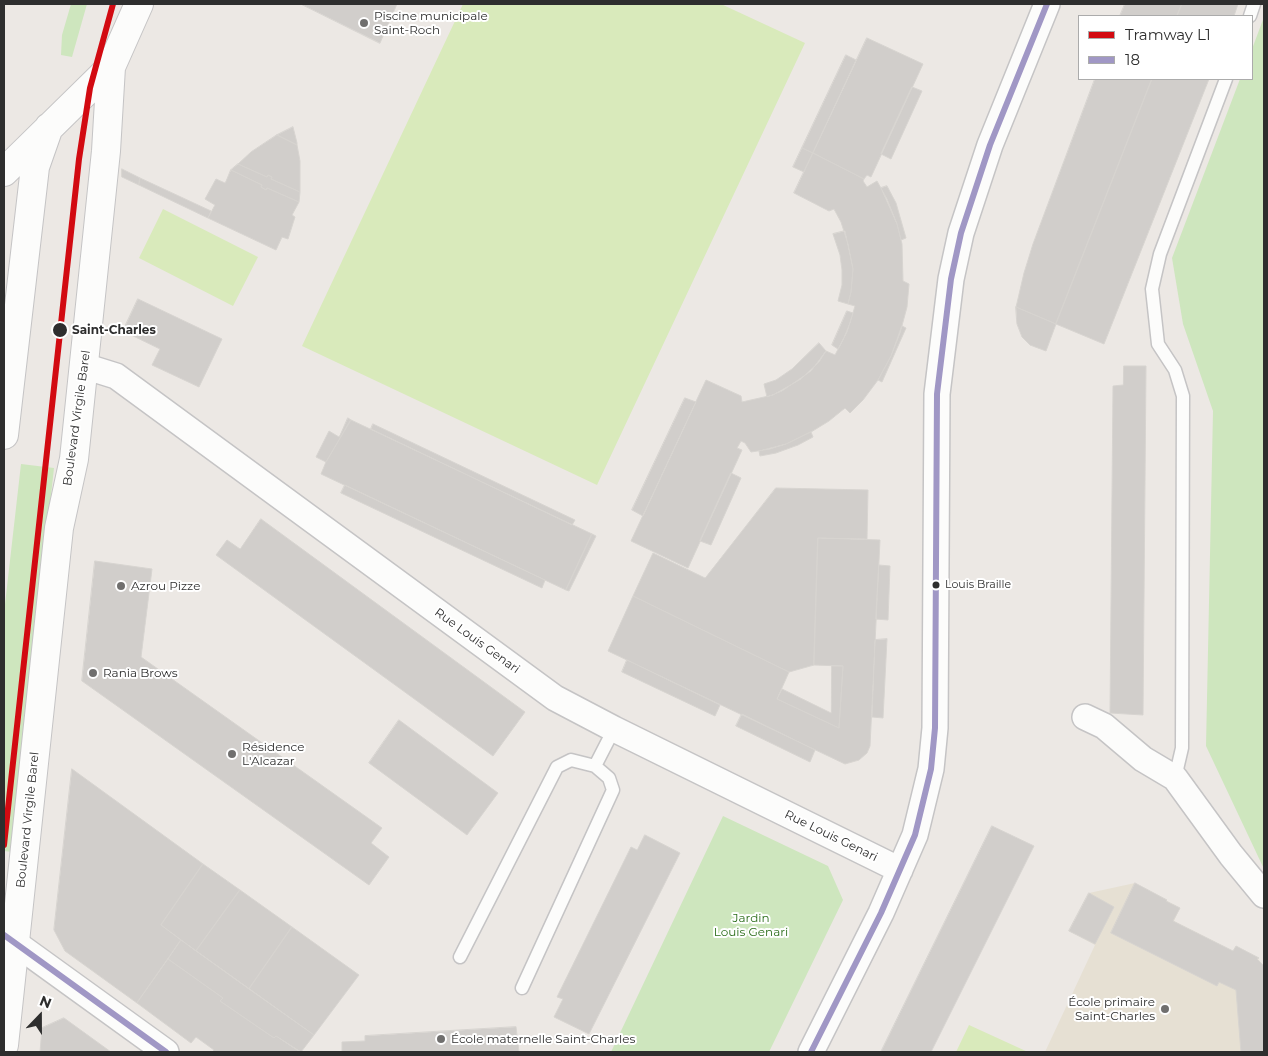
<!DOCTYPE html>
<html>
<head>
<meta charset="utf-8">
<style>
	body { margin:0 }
	#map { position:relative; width:1268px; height:1056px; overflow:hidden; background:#ece8e4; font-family:Montserrat,sans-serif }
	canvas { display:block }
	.frame { position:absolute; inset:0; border:5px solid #2e2e2e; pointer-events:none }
	.legend { position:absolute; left:1078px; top:15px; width:175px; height:65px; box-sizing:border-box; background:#fff; border:1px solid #ababab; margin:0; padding:6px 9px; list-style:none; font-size:15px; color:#2e2e2e }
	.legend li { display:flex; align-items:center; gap:10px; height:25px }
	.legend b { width:25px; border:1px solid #ababab }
	.north { position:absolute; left:15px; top:991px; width:50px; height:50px; -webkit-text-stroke:4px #fff; paint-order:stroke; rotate:22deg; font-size:14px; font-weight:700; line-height:20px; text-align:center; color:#2e2e2e }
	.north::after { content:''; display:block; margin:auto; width:18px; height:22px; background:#2e2e2e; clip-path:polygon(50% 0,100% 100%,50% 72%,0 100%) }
</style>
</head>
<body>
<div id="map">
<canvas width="1268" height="1056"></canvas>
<div class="frame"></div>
<ul class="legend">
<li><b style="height:6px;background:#d20a11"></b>Tramway L1</li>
<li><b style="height:6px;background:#a097c5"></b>18</li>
</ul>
<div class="north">N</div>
</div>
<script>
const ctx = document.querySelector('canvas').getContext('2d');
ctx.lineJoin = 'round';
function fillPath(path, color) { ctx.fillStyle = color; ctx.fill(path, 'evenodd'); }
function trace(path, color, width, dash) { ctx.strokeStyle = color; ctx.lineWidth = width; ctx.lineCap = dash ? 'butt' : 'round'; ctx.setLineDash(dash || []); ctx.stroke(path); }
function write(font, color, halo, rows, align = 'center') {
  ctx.font = font + ' Montserrat,sans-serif'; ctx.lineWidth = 4; ctx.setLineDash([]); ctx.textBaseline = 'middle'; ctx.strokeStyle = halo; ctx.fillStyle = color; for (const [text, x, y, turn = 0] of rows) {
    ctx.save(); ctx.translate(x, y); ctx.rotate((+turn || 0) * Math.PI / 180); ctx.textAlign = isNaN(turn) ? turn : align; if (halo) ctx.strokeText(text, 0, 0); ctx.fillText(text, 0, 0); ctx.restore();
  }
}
fillPath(new Path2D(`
	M1135,883L1167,900V901L1180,908L1174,921L1233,951L1236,946L1259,958L1258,959L1264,966V1052H1045L1095,945L1069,931L1089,893Z`), '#e6e0d3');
fillPath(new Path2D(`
	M71,4H87L72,57L61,55L62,35Z
	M1264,17V869L1206,746L1213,411L1183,324L1172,258L1240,79H1252V49Z
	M21,464L54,468L12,852L4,851V613Z
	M723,816L828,866L843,900L769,1052H611Z`), '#cee6be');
fillPath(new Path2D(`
	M463,4H721L805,43L597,485L302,346Z
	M163,209L258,257L233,306L139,258Z
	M969,1025L1028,1052H956Z`), '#d9eabb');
const building = new Path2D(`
	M301,4H397L380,43Z
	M1125,4H1182L1177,16H1120Z
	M1182,4H1238L1234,16H1177Z
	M867,38L923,64L871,177L867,175L864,179L813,153Z
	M846,55L856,60L813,153L802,148Z
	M1095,79H1152L1056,324L1016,307L1017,303L1024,273L1033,244Z
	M1152,79H1209L1104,344L1056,324Z
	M912,87L922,91L891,159L881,154Z
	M293,127L297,143V145L277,135Z
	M277,135L297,145L300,161V192L271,179L272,177L268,175L267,177L238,164L251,152Z
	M802,148L813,153L804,172L793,167Z
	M813,153L864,179L863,181L867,187L877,181L887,199L897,224L902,244L903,281L909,284L907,307L900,333L891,356L878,380L863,400L850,413L845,408L829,421L811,432L786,444L770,449L751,452L745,443L741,441L737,448L742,450L688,568L631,541L706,380L741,396L742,402L773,395L801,379L819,362L826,351L835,355L843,340L850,323L855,306L848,304L851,292L853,269L848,244L841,222L834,209L829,211L794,193Z
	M238,164L267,177L268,175L272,177L271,179L300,192L299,202L267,188L266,190L261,187L262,185L231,170Z
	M122,169L140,178L139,185L122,177Z
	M231,170L262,185L261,187L266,190L267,188L299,202L292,215L295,217L288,239L282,237L276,250L208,218L215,205L205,199L216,179L225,183Z
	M140,178L211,211L208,218L139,185Z
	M887,186L896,203L906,238L901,240L897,224L881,188Z
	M845,231L853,269L851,292L848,304L838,301L842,285V270L840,255L833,234Z
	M138,299L222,339L199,387L152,365L160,349L123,331Z
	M1016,307L1056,324L1046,351L1030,345L1022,337L1017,324Z
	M847,311L853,313L847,332L838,349L832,345Z
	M902,326L906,328L882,382L878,380L891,356Z
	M819,343L826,351L811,371L782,391L767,397L764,384L776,380L792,369Z
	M1124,366H1146L1143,715L1110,713L1113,386L1123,385Z
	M685,398L696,402L643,516L632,510Z
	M348,418L351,420L326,462L316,457L329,431L339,437Z
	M351,420L592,534L566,590L321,474L326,462Z
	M373,424L575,520L572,525L371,429Z
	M811,432L813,437L798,445L776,453L760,456L759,451L786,444Z
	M731,473L741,478L711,545L700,541Z
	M345,485L545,580L542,588L341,493Z
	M776,488L868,490L867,539L818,538L814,665L789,672L633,596L653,553L705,578Z
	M261,519L525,712L493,756L216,555L227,540L240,549Z
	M592,534L596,536L569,591L566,590Z
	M818,538L880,540L870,746L867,753L859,760L845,764L608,651L633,596L789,672L777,699L839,728L843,666L814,665Z
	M95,561L152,569L141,657L382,828L371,843L389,857L369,885L82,681Z
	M879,565L890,566L888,620L876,619Z
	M887,639L883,718L872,717L875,640Z
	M627,660L720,705L715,716L622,672Z
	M832,666H843L839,728L777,699L782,689L831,713Z
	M742,714L815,750L810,762L736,726Z
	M399,720L498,793L467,835L369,763Z
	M72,769L203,864L161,925L181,940L137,1003L65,951L54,930Z
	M992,826L1034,846L931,1052H881Z
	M645,835L680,853L589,1034L554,1017L563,999L557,997L631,847L637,850Z
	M203,864L240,890L196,951L161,925Z
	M1135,883L1167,900L1166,901L1180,908L1173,921L1233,951L1236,946L1259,958L1257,959L1264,966V1052H1241L1236,990L1219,982L1217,986L1111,933Z
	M240,890L292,927L249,989L196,951Z
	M1089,893L1114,907L1095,944L1069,931Z
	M292,927L359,975L314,1035L249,989Z
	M181,940L314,1035L301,1052L276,1036L274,1038L220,1001L223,998L168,959Z
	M168,959L223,998L220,1001L274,1038L276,1036L300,1052H212L214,1050L196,1037L191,1043L137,1003Z
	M64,1018L111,1052H40L42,1028Z
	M516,1027L519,1052H342V1042L365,1041V1036Z`);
fillPath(building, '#d1cecb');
trace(building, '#d7d4d0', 1);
const lane = new Path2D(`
	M1250,16L1254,4
	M1175,778L1182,748L1183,396L1175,370L1158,344L1152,289L1160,254L1226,79
	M460,957L557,767L571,760L595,766L614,729
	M522,988L613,790L609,778L595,766`);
const street = new Path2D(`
	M84,366L116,376L555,698L614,729L900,870
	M1085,717L1104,726L1143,759L1175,778L1231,855L1264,895
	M4,935L166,1052
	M811,1052L881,913L915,835L931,769L935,728L937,394L951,279L961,233L990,145L1047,4`);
const secondary = new Path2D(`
	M4,172L111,67
	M4,435L35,167L49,127
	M4,1045L59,528L74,459L106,151L111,67L139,4`);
trace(lane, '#c5c4c5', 15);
trace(street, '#c5c4c5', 28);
trace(secondary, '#c5c4c5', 30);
trace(lane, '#fcfcfb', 12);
trace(street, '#fcfcfb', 25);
trace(secondary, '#fcfcfb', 28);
trace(new Path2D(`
	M4,935L166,1052
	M811,1052L881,913L915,835L931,769L935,728L937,394L951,279L961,233L990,145L1047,4`), '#a097c5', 6);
trace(new Path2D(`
	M4,845L79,159L90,88L113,4`), '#d20a11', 6);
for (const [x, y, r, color] of [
	[364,23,5,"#706f6e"],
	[60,330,8,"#2e2e2e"],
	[936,585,4.5,"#2e2e2e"],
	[121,586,5,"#706f6e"],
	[93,673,5,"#706f6e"],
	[232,754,5,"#706f6e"],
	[1165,1009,5,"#706f6e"],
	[441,1039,5,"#706f6e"]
]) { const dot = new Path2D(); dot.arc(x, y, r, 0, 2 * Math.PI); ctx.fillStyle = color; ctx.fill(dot); trace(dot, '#fff', 2); }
write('11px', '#2e2e2e', '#fff', [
	["Louis Braille",945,585]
], 'left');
write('12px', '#2e2e2e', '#fff', [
	["Piscine municipale",374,16],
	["Saint-Roch",374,30],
	["Azrou Pizze",131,586],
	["Rania Brows",103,673],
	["Résidence",242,747],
	["L'Alcazar",242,761],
	["École primaire",1155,1002,"right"],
	["Saint-Charles",1155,1016,"right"],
	["École maternelle Saint-Charles",451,1039]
], 'left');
write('bold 12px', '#2e2e2e', '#fff', [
	["Saint-Charles",72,330]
], 'left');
write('12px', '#2e2e2e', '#fff', [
	["Boulevard Virgile Barel",77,418,-82],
	["Rue Louis Genari",477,641,36],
	["Boulevard Virgile Barel",28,820,-84],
	["Rue Louis Genari",831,836,26]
]);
write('12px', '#2c6e1b', '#fff', [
	["Jardin",751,918],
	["Louis Genari",751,932]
]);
</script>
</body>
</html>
